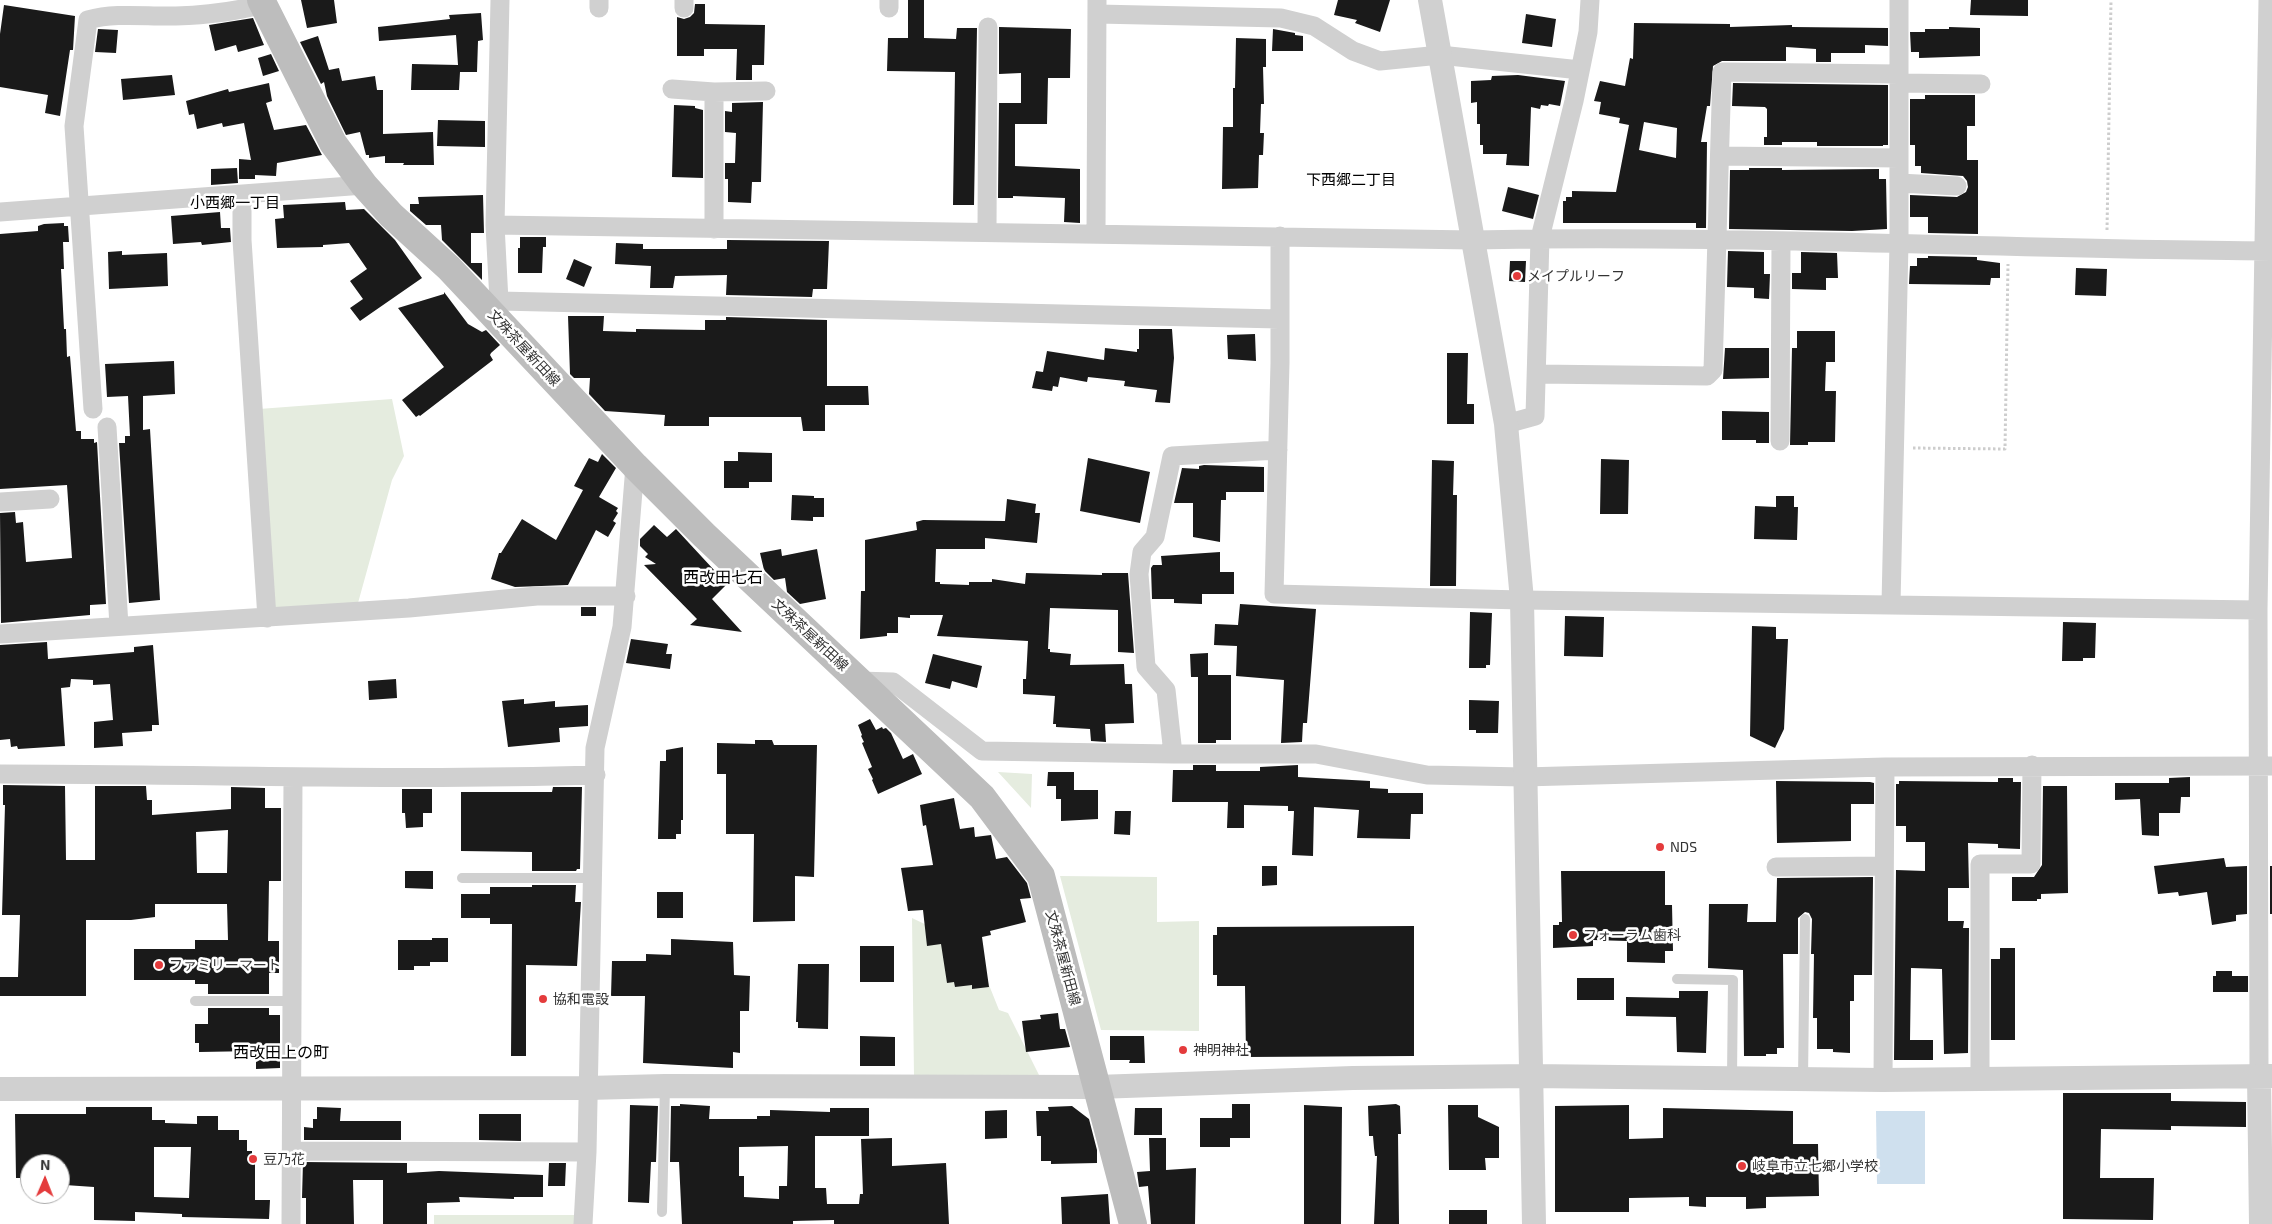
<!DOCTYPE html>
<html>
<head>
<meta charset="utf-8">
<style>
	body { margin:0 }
	#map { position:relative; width:2272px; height:1224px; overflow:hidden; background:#fff; font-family:"Exo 2",sans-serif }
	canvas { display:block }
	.north { position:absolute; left:20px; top:1154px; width:50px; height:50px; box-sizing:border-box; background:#fff; border:1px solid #adadad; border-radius:50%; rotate:1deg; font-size:14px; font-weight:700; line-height:20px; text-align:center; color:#333 }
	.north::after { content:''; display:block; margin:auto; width:18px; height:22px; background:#e43b3c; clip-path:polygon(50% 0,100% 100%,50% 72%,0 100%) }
</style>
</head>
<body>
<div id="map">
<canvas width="2272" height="1224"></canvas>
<div class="north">N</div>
</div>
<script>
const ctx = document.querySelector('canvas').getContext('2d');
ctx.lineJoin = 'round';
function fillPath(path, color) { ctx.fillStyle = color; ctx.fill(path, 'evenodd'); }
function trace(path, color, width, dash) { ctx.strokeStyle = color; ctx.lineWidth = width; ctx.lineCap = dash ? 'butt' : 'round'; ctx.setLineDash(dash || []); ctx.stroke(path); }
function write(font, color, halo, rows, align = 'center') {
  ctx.font = font + ' "Exo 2","Noto Sans JP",sans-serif'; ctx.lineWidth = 5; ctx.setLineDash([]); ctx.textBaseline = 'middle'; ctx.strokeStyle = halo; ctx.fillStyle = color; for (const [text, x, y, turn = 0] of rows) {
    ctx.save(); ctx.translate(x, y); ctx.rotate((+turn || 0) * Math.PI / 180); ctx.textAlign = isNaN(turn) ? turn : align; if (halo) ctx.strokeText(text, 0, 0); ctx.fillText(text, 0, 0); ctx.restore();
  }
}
fillPath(new Path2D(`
	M392,399L404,456L392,480L358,603L271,608L259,409Z
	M998,772L1032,774L1031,808Z
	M1060,876L1157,877V922L1199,921V1031L1101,1030Z
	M912,918L933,928L987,980L999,1010L1008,1013L1039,1075L914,1077Z
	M434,1215H576V1224H434Z`), '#e5ecdf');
fillPath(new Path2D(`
	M1876,1111H1925V1184H1877Z`), '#cfe0ee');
fillPath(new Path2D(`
	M301,0H334L337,23L307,28Z
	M908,0H924V38L956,39L957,28H977L974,205H953L955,72L887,71L888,38H908Z
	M1338,0H1390L1380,32L1355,23L1357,20L1334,15Z
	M1971,0H2028V16L1970,15Z
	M695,4H705V24L765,25L764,65H752V80H736L737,49H704V56H677V17L684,19L690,17L694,13Z
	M4,5L75,16L73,50H70L60,116L45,113L48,95L0,87V34Z
	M481,13L483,40L478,41L477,72H460L459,90H411L412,64L458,65L456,35L379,41L378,27L450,19L449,15Z
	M1526,14L1556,19L1552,47L1522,43Z
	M253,18L264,45L238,52L236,45L215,51L209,25Z
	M1634,23L1730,24V27L1792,25V27L1888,28V46L1865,45V53H1831V62H1816V49L1786,47V61H1722L1713,66L1710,106H1707L1701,142H1707L1706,228H1696V223H1563V201H1566V197H1572V191L1616,192L1629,125L1619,123L1620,118L1599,114L1601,102L1594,101L1600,81L1625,86L1630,58L1633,59ZM1644,122L1677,128L1676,158L1639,150Z
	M999,27L1071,29L1070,78H1048L1047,124H1015V166L1080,169V223L1064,222L1065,198L1013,196V198H998L999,103H1021V73L999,74Z
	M1949,27L1980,28V56L1919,58V52H1911L1910,32H1925V29H1949Z
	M98,29L118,30L116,53L95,52Z
	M1273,29L1295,33V35L1303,36V51H1272Z
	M318,36L329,70L339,68L342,81L375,76L377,90H383V134L433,132L434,165H403L404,163H385V156L369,158V155H366L360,132L346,135L327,96L324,82L321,84L300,42Z
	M1236,38L1266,39V67H1263L1264,104H1261L1260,133H1264L1263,155H1259L1258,188L1222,189L1223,127H1233V88H1235Z
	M271,54L279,71L263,76L258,58Z
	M172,75L175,95L123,100L121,79Z
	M1518,75L1565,81L1560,106L1549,104L1548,106L1541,105L1540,109L1531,107L1529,166L1506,165L1507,154H1483V145H1480V124H1477V102L1471,103V81L1491,80L1492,76Z
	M269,83L272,101L266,103L274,130L306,125L322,155L277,163L276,176L255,175V179H239V159L251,160L244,123L223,127L222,123L197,129L194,114L189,115L186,101L228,89L229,92Z
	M1733,83L1888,85V145H1883V146H1817V142H1782V145H1764V137H1767V109L1765,107L1732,106Z
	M1925,95H1975V126H1967V160H1978V234L1928,233V217H1910V195L1957,197L1966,192L1968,187L1967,181L1963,176L1921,173V166H1915V145H1910V99H1925Z
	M763,102L761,182H752L751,203L728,202V179H725V163H735L736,133L725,132V111L732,112V103Z
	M674,105L695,106V108L703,110V178L672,177Z
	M438,120L485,121V147L437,146Z
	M237,168L238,183L211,185V169Z
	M1749,168H1782V170L1879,169V179H1886L1887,229L1852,231L1729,229L1730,170H1749Z
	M1508,187L1539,195L1533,219L1502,211Z
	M483,195L484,233H471V263H482V280L442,240L441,225H426L410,211V204H419L418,197Z
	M345,202L346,210L364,209L395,240L422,278L360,321L350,308L363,299L350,281L367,269L349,243L323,245V247L277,248L275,219L284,218L283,205Z
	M220,212L221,228H230L231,242L202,245L201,242L173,244L171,216Z
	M64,223V226H68L69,242H63L64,269H61L64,329H66L67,357L70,356L76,431H81V439H94V443L97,442L106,604L90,605V615L1,623L0,513L15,512L16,523L23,522L26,562L72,558L67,485L0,489V234L38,231V226L44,224Z
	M520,237H546V247H543L542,273H518V248H520Z
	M727,240L829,241L827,289H813L812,297L726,295L727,275L675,276L673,288H650L651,266L615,264L616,243L643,244V249H727Z
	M122,251V255L167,253L168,286L109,289L108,252Z
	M1728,251L1764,252V274H1770L1769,299L1754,298V288L1727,287Z
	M1801,252L1837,253L1838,278H1826V290L1792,289V273H1801Z
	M1928,256L1977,257V260L2000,263V278H1991L1990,285L1909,284L1910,266H1917V258H1928Z
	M574,259L592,267L584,287L566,279Z
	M1510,261H1526L1525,282L1509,281Z
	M2076,268L2107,269L2106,296L2075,295Z
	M444,292L468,324L482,332L486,330L500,345L491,353L490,355L493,360L420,416L419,415L416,417L402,400L444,367L398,308L444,294Z
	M568,316H604L603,331L636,332V329L705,330V320H726V317L827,320V386H868L869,405H825V431H803L801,417H709V426H664L665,415L605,411L589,394L590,378H574L570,374Z
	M1139,329H1172L1174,358L1170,403L1155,402L1157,390L1124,386L1125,381L1088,377L1087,382L1060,377L1058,387L1053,386L1052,391L1032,388L1036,371L1043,372L1047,351L1104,360L1105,348L1137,352V349H1139Z
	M1797,331H1835V362H1826L1825,391H1836L1835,442H1808V445H1790L1792,348H1797Z
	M1255,334L1256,361L1228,359L1227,335Z
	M1725,348H1769V378L1723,379Z
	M1447,353H1468L1467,404H1474V424H1447Z
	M174,361L175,394L143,396V430L150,429L160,600L129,603L119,443H125V436H130L128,396L107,397L105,364Z
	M1722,411L1769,412V443H1756V440H1722Z
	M738,452L772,453V482H749V488H724V461H738Z
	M602,454L616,468L599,497L618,508L616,511L618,513L613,521L616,523L608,537L596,530L568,585L515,587L491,579L499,553H501L522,519L556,540L583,490L574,486L589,458L598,462Z
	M1088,458L1150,472L1140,523L1080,511Z
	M1601,459L1629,460L1628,514H1600Z
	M1432,460L1454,461L1453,495H1457L1456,586H1430Z
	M1204,465L1264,467V492H1226V500H1221L1220,542L1193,537V503H1174L1182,468L1199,469V466Z
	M792,495L814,496V498H824V517H813V521L791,520Z
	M1776,496H1794V507H1798L1797,540L1754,539L1755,506L1776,507Z
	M1007,499L1036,504L1035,513H1040L1037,543L985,538V549H936L935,582H940V584L969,585V582H992V579L1025,584L1026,573L1102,575V573H1128L1134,653L1118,652V610L1050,608L1048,649H1050V652L1071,654L1070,665L1124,664L1125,684H1132L1134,723L1105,724L1106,742L1091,741L1090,729L1056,727V724H1053L1055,696L1023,694V679H1026L1028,641L937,636L943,615H910V618L898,617V633H887V636L860,639L861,591H865V540L917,530L916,522L923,520L1005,521Z
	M654,525L667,537L676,529L727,584L712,599L742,632L690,625L697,619L644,565L656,564L645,557L648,554L640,546V539Z
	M781,549L782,556L817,549L826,599L800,604L787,592L785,578L774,580L764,570L760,553Z
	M1220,552V572H1234V594H1202V604L1174,603V599H1152L1151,568L1153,565H1162L1161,556Z
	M1240,604L1316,609L1307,723H1303L1302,742L1281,743L1284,680L1236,676L1237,646L1214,645L1215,624L1238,625Z
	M581,607H596V616H581Z
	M1470,612L1492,613L1490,665H1486V668H1469Z
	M1565,616L1604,617L1603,657L1564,656Z
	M2063,622L2096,623L2095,658H2083V661H2062Z
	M1752,626L1776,627V639H1788L1784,729L1775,748L1750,736Z
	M631,639L668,644L666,654H672L670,669L626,663Z
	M47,642L48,659L134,652V647L153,645L159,725H152V731L122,733L123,746L94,748V722L113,720L110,684L93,685V680L71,679L70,687L61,688L65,746L18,749L17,746L11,747L10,739L0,740V645Z
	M1208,653V675H1231V740H1216V743H1198V677H1191L1190,654Z
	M933,654L982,666L977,688L952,681L950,689L925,683Z
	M396,679L397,698L369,700L368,681Z
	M524,699V704L555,701V707L588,705V726L559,728L560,742L508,747L502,701Z
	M1469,700L1499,701L1498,733H1476V730H1469Z
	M870,719L876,730L882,727L883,729L886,728L891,733L903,759L913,754L922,774L878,794L872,780L873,779L868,769L872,767L862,743L864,742L861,736L862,735L858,725Z
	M755,740H772L774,745H817L814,877L795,876V921L753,922L754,834H726V774H717V743L755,744Z
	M683,747V820H681V834H676V839H658L660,761H666V750Z
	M1193,765H1216V771H1260V767L1298,765V777L1370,781V788L1388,789V793H1423V814H1411L1410,839L1357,838L1359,810L1314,807L1313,856L1292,855L1294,811H1288V806L1244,805V828H1227L1228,802H1172L1173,770H1193Z
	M1048,772H1074V790H1098V819L1061,821V799H1056V786H1047Z
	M2190,777V797H2181L2180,813H2159V836L2142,835L2140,799L2115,800V783H2169V778Z
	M1998,778H2013V782H2021L2020,849L1998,848V844L1968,843L1969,888H1948V921H1964L1963,928H1969L1968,1053L1944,1054L1942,969L1911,968L1910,1040H1933V1060H1894L1896,870L1925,871V842H1906V826H1896V784H1899V781L1994,782H1998Z
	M1776,781L1870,782L1874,783V804H1851V841L1777,843Z
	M3,785L65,786L66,860H95V786H146L147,800H152V815L231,809V787L265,788V808H281V881H269L268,941H279V973H269V994H208V984H195V980H134V949H195V940H228L227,904H155V917L131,920H86V996H0V977H18L20,915H2L5,805H3ZM228,830L227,873H197L196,832Z
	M2043,786H2067L2068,893L2041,894V899H2037V901H2012V877H2034L2042,865Z
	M553,787H582L580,869H577L576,871H532V852L461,851V792H552Z
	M402,789H432V813H423V827L406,828L405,813H402Z
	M954,798L960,829L974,827L975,837L991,835L996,859L1007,857L1027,883L1031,898L1020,899L1026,922L990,931L991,935L982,937L989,987L972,989V985L955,987L954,982L947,983L941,944L927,946L923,910L908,911L901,868L933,865L926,825L923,826L920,805Z
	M1115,811H1131L1130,835L1114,834Z
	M2224,858L2226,867L2247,866V914L2236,915V921L2212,925L2207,892L2179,896L2178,892L2158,894L2154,866Z
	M1262,866H1277V885L1262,886Z
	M2270,866H2272V914H2270Z
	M405,871H433V889L405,888Z
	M1561,871H1665V905H1672L1673,951H1665V963L1627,962V941L1593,940V946L1553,948V925H1559V922H1562Z
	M1873,877L1872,975H1854V1001H1850V1053L1833,1052V1049H1817V1018H1813L1814,954H1811L1812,919L1809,913L1805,912L1798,918V954H1783L1784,1048H1777V1054H1766V1056H1744L1743,970L1708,968L1709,904H1748L1747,922H1776L1777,878Z
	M532,885H576L575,902H581L577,966L526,965V1056H511L512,924H490V918H461V894H490V887H532Z
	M657,892H683V918H657Z
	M1414,926V1056L1246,1057L1245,986H1217V975H1213V935H1217V927Z
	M432,938H448V962H430V966H414V970H398V940H432Z
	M671,939L733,942L734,975L750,976L749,1011H740V1053L733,1052V1068L643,1063L645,996H611L612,961H646V954L671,955Z
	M860,946H894V982H860Z
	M2000,948H2015V1040H1991V959H2000Z
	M798,964H829L828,1029L798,1028V1022H796Z
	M2216,971H2232V976H2248V992H2213V976H2216Z
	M1577,978H1614V1000H1577Z
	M1679,991H1708L1706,1053L1677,1052L1676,1017L1626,1016V997L1679,998Z
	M208,1008H269V1015H280V1068L256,1069V1051L199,1052V1043H195V1024H208Z
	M1058,1013L1060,1029H1065L1070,1047L1026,1052L1022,1021L1041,1019L1040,1015Z
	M860,1036L895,1037V1066H860Z
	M1110,1036H1144L1145,1063H1129L1130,1060H1110Z
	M2063,1093H2171V1101L2246,1102V1127L2171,1126V1130L2101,1129L2100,1178H2154L2153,1220L2063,1219Z
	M680,1104L710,1106L709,1119H757V1116H770V1110L830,1112V1108H869V1136H815V1188H826L827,1204H859L860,1194H863L861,1139L892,1138V1166L946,1163L949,1224H834V1220L793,1221V1224H682L679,1162H670L671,1106H680ZM788,1146L787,1186H779V1199L744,1197V1176H739V1147Z
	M1232,1104H1250V1138H1230V1147H1200V1118H1232Z
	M1396,1104L1400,1106L1401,1134H1398L1399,1224H1374L1377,1156H1375L1374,1148L1373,1136H1369L1368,1106Z
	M630,1105L658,1106L656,1162H651L649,1203L628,1202Z
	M1304,1105L1342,1107L1341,1224H1304Z
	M1448,1105H1478V1117L1499,1127V1158H1485L1486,1170H1449Z
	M1629,1105V1139L1663,1138V1108L1793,1111V1144H1818L1819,1196L1766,1197V1208L1746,1209V1197H1706V1207L1689,1206V1197L1629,1198V1212H1555V1106Z
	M1072,1106L1089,1119L1097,1150V1163L1051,1164V1161H1041V1136H1037L1036,1111H1049L1048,1107Z
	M86,1107H152V1120H165V1123L197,1124V1116H218V1130H239V1140H247V1151H252V1159H255V1200H270L269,1219L182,1217V1214L135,1212V1221L94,1220V1187L65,1185V1164H30V1178H16L15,1114H86ZM154,1147H191L189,1198L154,1197Z
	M317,1107L341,1108L340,1121H401V1140H304V1127L313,1128V1119H317Z
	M1135,1108H1162V1135H1134Z
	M1007,1110V1138L985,1139V1111Z
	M479,1114H521V1141L479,1140Z
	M1149,1138H1166V1170L1196,1168L1195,1224H1151L1148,1186L1139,1187L1137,1172L1150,1171Z
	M303,1162L407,1163V1173L439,1171L543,1175V1197H514V1199L459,1197L460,1202L427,1203V1224H383V1180H353L354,1224H306V1198H302Z
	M549,1163H566L565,1186H548Z
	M1108,1194L1110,1224H1062L1061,1197Z
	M1449,1210H1487V1224H1449Z`), '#1a1a1a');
trace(new Path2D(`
	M2107,230L2111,0
	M1913,448L2005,449L2008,264`), '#cdcdcd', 3, [2.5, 2.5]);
trace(new Path2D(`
	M462,878H593
	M1677,979L1733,980L1732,1077
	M195,1001H291
	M1803,1079L1805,919
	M662,1212L665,1086`), '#d0d0d0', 10);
trace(new Path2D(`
	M599,8V0
	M684,8V0
	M889,8V0
	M1097,14L1281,18L1314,26L1353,51L1380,61L1440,55L1580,70
	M1899,83L1981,84
	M672,89L714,92L766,91
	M714,92V229
	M1720,156L1899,158
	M1899,183L1957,186
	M242,196V240L267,618
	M0,212L364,185
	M495,225L1473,240C1739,234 2006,250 2272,251
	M987,231L988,27
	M1096,234L1097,0
	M1280,236V363L1274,594L1522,600L2258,610
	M499,301L495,225L500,0
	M486,308L499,301L1279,319
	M1537,374L1707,376L1713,370L1722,72L1899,74
	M93,409L74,126L88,20C117,12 147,17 176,16C206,15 234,12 263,4
	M1506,424L1535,416L1540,238L1574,101L1588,32L1590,0
	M107,427L119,626
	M1780,441L1781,242
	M0,502L50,499
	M1891,604L1899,243V0
	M0,634L409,608L537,596H626
	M859,681L893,682L982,751L1173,754H1316L1427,775L1524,777L1885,767L2272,766
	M1173,754L1166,690L1146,667L1139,574L1142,552L1155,537L1172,456L1278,450
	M0,774C199,774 397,781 596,775
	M1776,867L1884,866
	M2259,1076L2258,610L2268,0
	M1980,1079V864H2031L2032,765
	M1883,1080L1885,767
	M291,1151L587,1152
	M291,1224L293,777
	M583,1224L587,1152L595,748L622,627L635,466`), '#d0d0d0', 19);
trace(new Path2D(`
	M1430,0L1506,424L1522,600L1534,1224
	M2259,1076L2261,1224
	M0,1089L587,1088L665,1086L1097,1087L1353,1078L1531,1076L1883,1080L2272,1076`), '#d0d0d0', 24);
trace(new Path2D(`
	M261,0L333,143L364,185L391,215L449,268L635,466L704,535L982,797L1041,876L1133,1224`), '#bdbdbd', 28);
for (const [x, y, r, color] of [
	[1517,276,5,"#e43b3c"],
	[1660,847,5,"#e43b3c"],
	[1573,935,5,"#e43b3c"],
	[159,965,5,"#e43b3c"],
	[543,999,5,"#e43b3c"],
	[1183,1050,5,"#e43b3c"],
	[253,1159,5,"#e43b3c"],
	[1742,1166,5,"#e43b3c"]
]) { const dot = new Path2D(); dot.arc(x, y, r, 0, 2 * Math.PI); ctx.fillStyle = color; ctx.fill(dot); trace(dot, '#fff', 2); }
write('14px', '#333', '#fff', [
	["メイプルリーフ",1527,276],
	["NDS",1670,847],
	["フォーラム歯科",1583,935],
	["ファミリーマート",169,965],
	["協和電設",553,999],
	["神明神社",1193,1050],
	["豆乃花",263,1159],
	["岐阜市立七郷小学校",1752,1166]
], 'left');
write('14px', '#333', '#fff', [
	["文殊茶屋新田線",524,348,47],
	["文殊茶屋新田線",810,635,43],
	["文殊茶屋新田線",1063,958,75]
]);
write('15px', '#000', '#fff', [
	["下西郷二丁目",1351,180],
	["小西郷一丁目",235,203]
]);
write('16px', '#000', '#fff', [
	["西改田七石",723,578],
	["西改田上の町",281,1053]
]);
</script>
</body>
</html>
